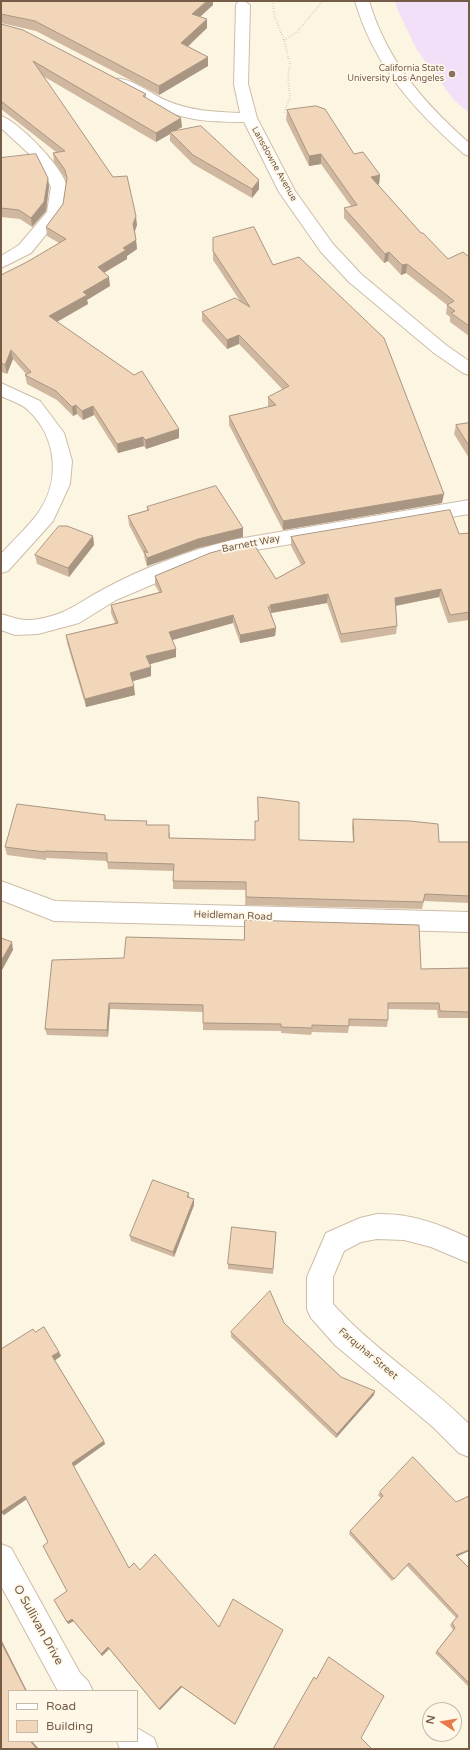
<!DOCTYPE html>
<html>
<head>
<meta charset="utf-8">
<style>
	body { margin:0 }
	#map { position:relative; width:470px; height:1750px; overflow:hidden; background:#fcf5e2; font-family:"Varela Round",sans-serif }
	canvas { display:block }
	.frame { position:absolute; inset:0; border:2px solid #745c49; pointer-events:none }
	.legend { position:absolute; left:8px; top:1690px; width:130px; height:52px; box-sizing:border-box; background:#fff8e8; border:1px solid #c7baa8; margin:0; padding:5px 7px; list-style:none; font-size:12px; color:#745c49 }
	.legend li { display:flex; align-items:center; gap:8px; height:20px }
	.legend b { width:20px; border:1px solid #c7baa8 }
	.north { position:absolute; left:422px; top:1702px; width:40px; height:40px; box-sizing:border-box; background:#fff8e8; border:1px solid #c7baa8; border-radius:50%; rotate:282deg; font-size:11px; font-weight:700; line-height:16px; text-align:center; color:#745c49 }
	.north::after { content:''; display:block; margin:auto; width:14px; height:18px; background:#e77b47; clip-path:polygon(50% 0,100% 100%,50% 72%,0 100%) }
</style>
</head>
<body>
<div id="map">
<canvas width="470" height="1750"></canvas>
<div class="frame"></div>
<ul class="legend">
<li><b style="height:5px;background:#fff"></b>Road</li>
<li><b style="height:11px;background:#f2d6ba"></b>Building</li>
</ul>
<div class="north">N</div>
</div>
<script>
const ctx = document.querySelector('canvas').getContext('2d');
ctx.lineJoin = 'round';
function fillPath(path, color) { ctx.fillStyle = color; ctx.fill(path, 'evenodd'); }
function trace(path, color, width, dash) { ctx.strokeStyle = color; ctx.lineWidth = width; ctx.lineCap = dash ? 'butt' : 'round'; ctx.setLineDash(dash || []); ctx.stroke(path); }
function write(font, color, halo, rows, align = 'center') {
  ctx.font = font + ' "Varela Round",sans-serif'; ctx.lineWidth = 3.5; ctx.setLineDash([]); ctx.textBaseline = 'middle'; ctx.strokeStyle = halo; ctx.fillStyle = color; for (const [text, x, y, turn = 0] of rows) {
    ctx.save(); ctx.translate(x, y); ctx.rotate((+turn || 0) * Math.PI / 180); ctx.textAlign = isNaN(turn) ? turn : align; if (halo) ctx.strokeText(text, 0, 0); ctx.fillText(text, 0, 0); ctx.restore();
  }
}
fillPath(new Path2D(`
	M395,1H469V113L453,99L417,50L398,11Z`), '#f2dff8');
const minor = new Path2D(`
	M244,1L250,5L248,84L257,118L295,191L333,244L361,274L446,345L469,361V375L463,373L434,353L349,282L321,252L279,192L244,122C227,122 211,122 194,119C165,114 140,99 115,85L113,82L115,79C128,76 152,94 165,100C190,111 214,112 240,113L234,84L236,5L238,2Z
	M1,116C18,121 66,170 67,188C67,196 64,205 63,213L61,216L31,253L1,268V256L19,245L47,212L51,187L38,162L1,128Z
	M1,383L40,401L64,433L72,461L70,484L53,521L8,571L1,573V554C13,540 28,527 38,513C61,481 57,437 28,410C22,404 9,400 1,396Z
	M469,500V514L232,554L210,560L116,600L79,623L38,634L15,635L1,630V614C16,618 22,622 39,619C67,614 78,603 102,590C142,568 188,551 232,540Z
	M1,881L55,901L469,912V932L54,921L1,900Z
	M377,1214C410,1213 440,1224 469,1238V1263L431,1247L404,1240L377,1239L361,1242L344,1251L333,1277V1304C373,1349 426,1381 469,1424V1457L459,1453L433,1427L335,1345L311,1318L307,1309V1277L326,1233L360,1218Z
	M1,1544L11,1548L80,1673L88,1681L93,1691H58L1,1586Z
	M137,1728L154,1738L158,1749H120L117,1741H137Z`);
const tertiary = new Path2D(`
	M355,1H369C387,61 423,102 469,143V156L464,154C414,110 374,66 355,1Z`);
trace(minor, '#cdbda9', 2);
trace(tertiary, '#cdbda9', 2);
trace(new Path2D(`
	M273,1L274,15L284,40L290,64L288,77L290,97L284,113
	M284,40L297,32L323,1`), '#d6b99d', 2, [0.5, 2]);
fillPath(minor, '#fff');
fillPath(tertiary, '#fff');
fillPath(new Path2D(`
	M1,1H213V5L200,17L207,28L188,47L208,57V66L159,95L36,31L1,23Z
	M1,24L146,94V98L182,127L175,131L259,189L252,198L193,164L170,141V134L156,142L43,76L137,225L135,231L137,249L127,256V259L104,272L110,286L87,300L88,304L56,322L179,429V438L146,449L144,446L118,453L94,415L83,420L77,414L73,416L57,400L27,384L25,375L26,374L13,359L7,374L1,372V275L27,262L59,243L47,236L46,227L63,204L67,182L66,179L54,162L53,153L56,152L1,109Z
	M287,110L354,154L380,175L379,184L378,185L421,233L448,259L469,257V336L450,322V317L446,314L447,305L406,273L401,275L388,261L384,263L344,218V208L351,206L321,164L309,166L286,120Z
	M1,158L48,178L49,187L46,211L32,227L20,219L1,217Z
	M213,238L273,265L442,503L283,530L229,425V416L269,407L268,406V397L283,390L239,344L227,349L202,321V312L240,301L213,260Z
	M469,423V458L454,434L456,425Z
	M147,507L243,537L198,548L147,566L145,560L144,554L129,525L128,516L147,510Z
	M469,533V620L448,623L439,597L396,606L397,626L396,634L341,643L327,603L271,613L276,628L275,636L240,643L233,623L172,640L176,649V657L150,664L151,667V676L132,681L135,695L86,707L67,643L66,635L115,623L111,613V605L159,592L155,585V576L276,579L301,565L291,546V537L459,534Z
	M93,536L94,545L69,577L37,564L35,555Z
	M105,815L106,820L147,825L170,833V838L255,840L353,842L352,827L353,819L439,842H469V903L424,901L422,909L245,905L246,890L173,889V871L108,869L107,861L46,858V860L7,855L5,847Z
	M52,960L421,969L469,968V1018H438L437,1010L388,1009V1020L387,1027L349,1026L348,1033L312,1032L311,1035L281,1033V1031L203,1030V1012L110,1009L108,1037L47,1035L45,1029Z
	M189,1193V1198L194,1199V1205L174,1257L131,1241L130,1236Z
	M276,1232L273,1274L228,1269V1264Z
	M284,1323L341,1377L374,1395L336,1438L231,1337V1332Z
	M35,1332L59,1352L61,1356L55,1360L104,1441L105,1444L73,1467L129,1568L140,1570L219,1627L282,1631L235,1725L182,1687L160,1710L109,1649L102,1656L74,1621L68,1624L67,1591L48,1542L26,1499L4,1515L1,1512Z
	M380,1492L469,1551L457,1556L469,1568V1687L435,1653L453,1630L450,1625L456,1618L407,1566L392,1581L349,1534L350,1531L381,1498L378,1495Z`), '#d0b8a0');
fillPath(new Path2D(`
	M207,1H213V5L192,24V14Z
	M207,19V28L181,52V43Z
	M208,57V66L159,95V86Z
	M181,118L182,127L171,133L170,132V134L156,142V133Z
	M321,154V164L309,166V156Z
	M380,175L379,184L370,186L371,177Z
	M48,178L49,187L46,211L32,227L31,218Z
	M259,180V189L252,198V189Z
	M136,216L137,225L134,233L133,224Z
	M136,240L137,249L127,256V259L99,276L98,267L123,248Z
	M389,252L388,261L384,263L385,254Z
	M407,264L406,273L401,275L402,265Z
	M109,277L110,286L87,300L88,304L50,326L49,316L83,292Z
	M239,335V344L227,349V340Z
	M11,350L13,359L7,374L5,365Z
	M76,405L77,414L73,416L72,407Z
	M93,406L94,415L83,420L82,411Z
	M1,422L2,430L1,431Z
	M179,429V438L146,449L145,440Z
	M143,437L144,446L118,453L117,444Z
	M444,494L442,503L283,530V521Z
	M243,528V537L198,548L147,566V558L198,539Z
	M93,536L94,545L69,577L68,568Z
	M441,589L439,597L394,606L395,598Z
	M328,594L327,603L271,613V607L270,605Z
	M233,615V623L169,641V632Z
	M276,628L275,636L240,643V635Z
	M176,649V657L147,665L146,656Z
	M151,667V676L130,682V673Z
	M134,686L135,695L86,707L85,699Z
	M12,942L13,950L1,972V961Z
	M109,1003L110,1009L108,1037L107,1030Z
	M194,1199V1205L174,1257L173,1252Z
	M59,1352L61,1356L54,1361L52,1356Z
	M375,1391L374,1395L336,1438L337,1434Z
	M104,1441L105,1444L73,1467L72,1463Z
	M25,1496L27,1499L4,1515L1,1512Z
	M469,1550V1551L454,1558L456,1555Z
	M72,1619L74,1621L68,1624L67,1622Z
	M1,1639L27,1691H26L1,1642Z
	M108,1647L109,1649L102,1656L101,1654Z
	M181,1686L182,1687L160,1710L159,1709Z
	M30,1741H32L39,1749H37Z`), '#a99682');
const building = new Path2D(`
	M1,1H207L192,14L207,19L181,43L208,57L159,86L35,21L1,14Z
	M1,24L23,30L146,94L143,96L181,118L156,133L33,61L113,177L127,176L136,216L133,224L136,240L123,248L126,250L98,267L109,277L83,292L87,295L49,316L134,375L142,371L179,429L145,440L143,437L117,444L93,406L82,411L76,405L72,407L56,391L25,375L31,372L11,350L5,365L1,363V275L27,262L66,239L46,227L63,204L67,178L65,170L53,153L65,151L1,101Z
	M316,106L325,109L354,154L363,152L380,175L371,177L421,233H423L448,259L463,252L469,257V326L451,313L455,311L447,305L454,301L407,264L402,265L389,252L385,254L344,208L357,205L321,154L309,156L287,110Z
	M201,126L259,180L252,189L193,155L170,132Z
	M36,154L48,178L44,202L31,218L19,210L1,208V158Z
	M254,227L273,265L299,257L384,338L444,494L283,521L229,416L276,405L268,397L289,386L239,335L227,340L202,312L235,298L250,307L213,251V238Z
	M469,423V446L456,425Z
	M216,486L243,528L198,539L147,558L144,551L148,553L128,516L149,510L147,507Z
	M450,510L459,534L469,533V612L450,615L441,589L395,598L397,626L341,634L328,594L270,605L271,607H268L276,628L240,635L233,615L169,632L176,649L146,656L151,667L130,673L134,686L85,699L66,635L118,623L111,605L162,592L155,576L210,553L232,547L253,543L276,579L305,563L291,537Z
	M59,526H67L93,536L68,568L35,555Z
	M258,797L299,802V840L354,842L353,819L410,821L438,824L439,842H469V896L425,894L423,902L246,897V882L173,881L174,864L107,862V853L45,851V852L5,847L17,804L105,815V820L147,821L146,825H169V838L255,840V821H258Z
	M245,920L419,925L421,969L469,968V1012L440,1011L439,1003H388V1020L349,1019V1026L312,1025V1028L281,1027V1024L203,1023V1005L109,1003L107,1030L45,1029L52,960L124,958L126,937L244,940Z
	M1,938L12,942L1,961Z
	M153,1180L189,1193L187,1197L194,1199L173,1252L130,1236Z
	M232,1227L276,1232L273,1269L228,1264Z
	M270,1291L284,1323L341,1377L375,1391L337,1434L231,1332Z
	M44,1327L59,1352L52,1356L104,1441L72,1463L129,1568L134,1563L140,1570L155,1554L219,1627L233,1599L283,1630L235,1724L181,1686L159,1709L108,1647L101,1654L72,1619L67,1622L54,1600L67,1591L43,1546L48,1542L25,1496L1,1512V1349L33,1329L35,1332Z
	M413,1457L456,1502L469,1496V1550L456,1555L469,1568V1683L437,1651L455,1628L452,1623L458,1616L409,1563L394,1579L350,1531L383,1496L380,1492Z
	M1,1642L26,1691H9V1741H30L37,1749H1Z
	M329,1657L384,1696L361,1738L372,1749H273L314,1677L316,1679Z`);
fillPath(building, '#f2d6ba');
trace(building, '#a99682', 1);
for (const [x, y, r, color] of [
	[452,74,4,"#8d6e63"]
]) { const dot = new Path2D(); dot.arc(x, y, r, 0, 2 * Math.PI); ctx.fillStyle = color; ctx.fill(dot); trace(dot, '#fff8e8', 1.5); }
write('9px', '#785e54', '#fff8e8', [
	["California State",444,69],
	["University Los Angeles",444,79]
], 'right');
write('9px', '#745c49', '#fff8e8', [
	["Lansdowne Avenue",274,164,61]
]);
write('10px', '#745c49', '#fff8e8', [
	["Barnett Way",251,544,-11],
	["Heidleman Road",233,916,2],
	["Farquhar Street",368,1354,40]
]);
write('12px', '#745c49', '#fff8e8', [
	["O Sullivan Drive",38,1625,61]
]);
</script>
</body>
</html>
